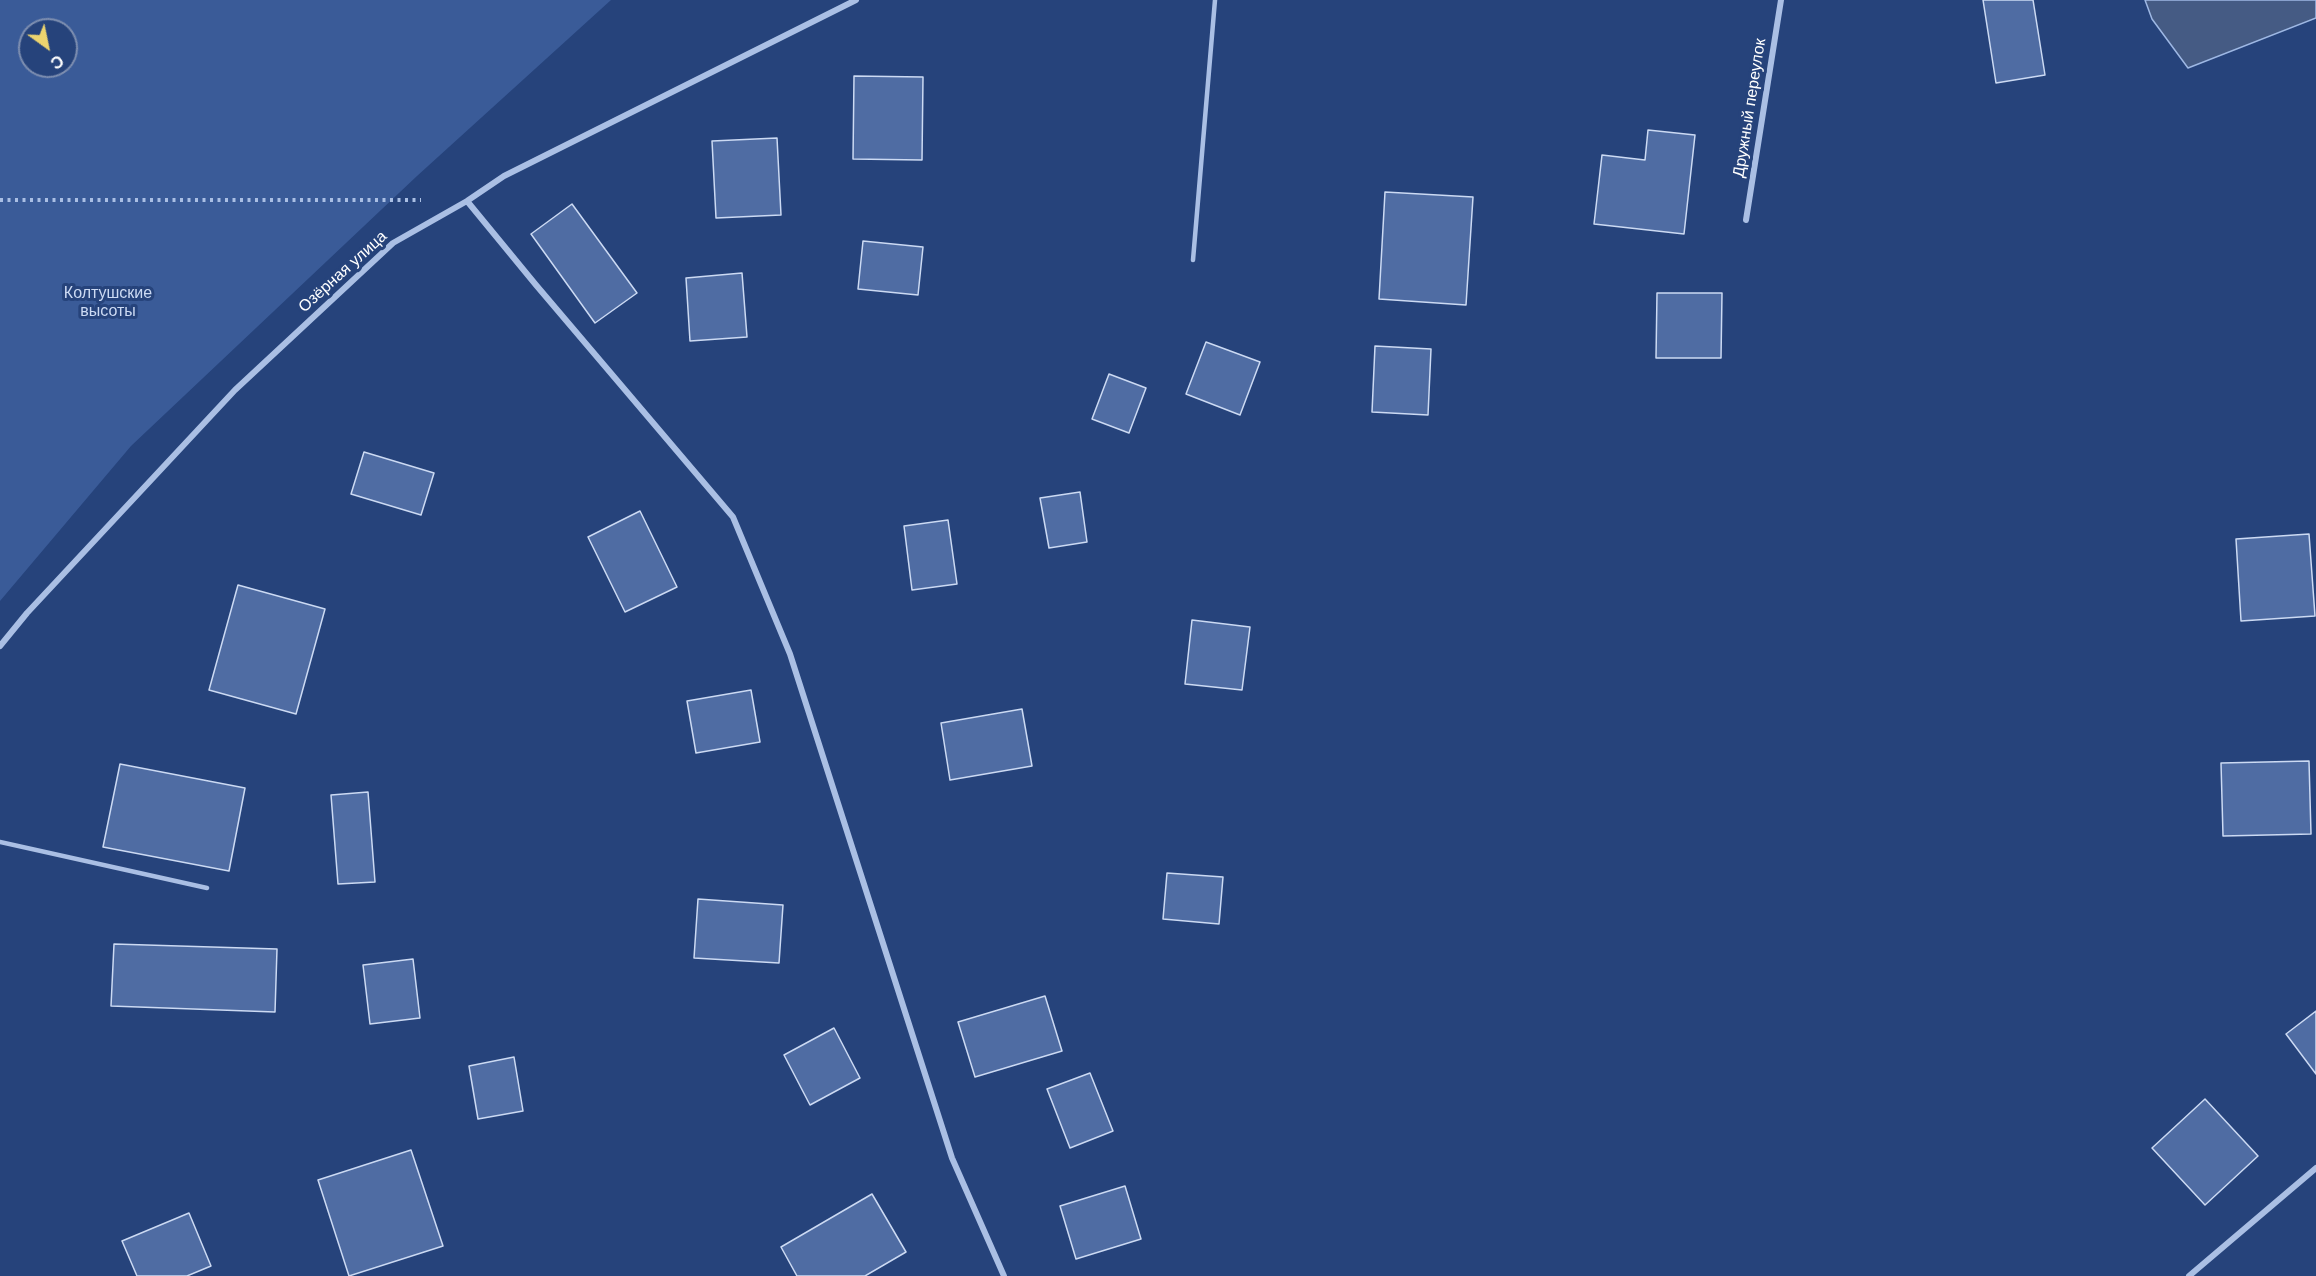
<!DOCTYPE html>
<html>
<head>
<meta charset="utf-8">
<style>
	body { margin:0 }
	#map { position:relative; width:2316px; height:1276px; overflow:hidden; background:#26437b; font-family:Helvetica,sans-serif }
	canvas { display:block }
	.north { position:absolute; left:18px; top:18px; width:60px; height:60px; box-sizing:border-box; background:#26437b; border:2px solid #7d8eb0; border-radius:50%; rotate:147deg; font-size:16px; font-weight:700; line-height:24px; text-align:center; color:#fff }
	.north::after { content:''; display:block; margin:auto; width:21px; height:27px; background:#ecd46f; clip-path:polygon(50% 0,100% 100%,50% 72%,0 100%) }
</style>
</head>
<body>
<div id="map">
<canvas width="2316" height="1276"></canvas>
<div class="north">С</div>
</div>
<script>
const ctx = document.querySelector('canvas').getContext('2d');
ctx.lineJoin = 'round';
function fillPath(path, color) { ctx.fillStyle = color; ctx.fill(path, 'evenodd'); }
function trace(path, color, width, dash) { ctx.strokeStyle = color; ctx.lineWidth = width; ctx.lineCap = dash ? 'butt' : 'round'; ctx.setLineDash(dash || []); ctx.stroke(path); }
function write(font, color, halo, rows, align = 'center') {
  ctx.font = font + ' Helvetica,sans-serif'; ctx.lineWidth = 6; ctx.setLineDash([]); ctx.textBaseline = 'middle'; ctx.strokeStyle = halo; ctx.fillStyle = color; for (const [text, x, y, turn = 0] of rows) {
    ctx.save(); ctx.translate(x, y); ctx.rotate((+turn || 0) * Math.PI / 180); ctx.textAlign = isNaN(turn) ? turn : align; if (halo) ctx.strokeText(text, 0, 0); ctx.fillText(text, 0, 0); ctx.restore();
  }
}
fillPath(new Path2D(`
	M0,0H611L417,176L131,446L0,601ZM30,30H66V66H30Z`), '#3a5b98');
const water = new Path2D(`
	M2145,0H2316V18L2188,68L2152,19Z`);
fillPath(water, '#455b84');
trace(water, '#9eb8e4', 1.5);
const building = new Path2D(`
	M1983,0H2033L2045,75L1996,83Z
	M854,76L923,77L922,160L853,159Z
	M1648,130L1695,135L1684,234L1594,224L1602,155L1645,160Z
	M777,138L781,215L716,218L712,141Z
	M1385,192L1473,197L1466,305L1379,299Z
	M572,204L637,293L595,323L531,234Z
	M863,241L923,247L918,295L858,289Z
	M742,273L747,337L690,341L686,278Z
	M1657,293H1722L1721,358H1656Z
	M1206,342L1260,362L1240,415L1186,394Z
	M1375,346L1431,349L1428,415L1372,412Z
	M1109,374L1146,388L1129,433L1092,419Z
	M364,452L434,473L421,515L351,494Z
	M1080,492L1087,542L1049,548L1040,498Z
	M640,511L677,587L625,612L588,537Z
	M948,520L957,584L912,590L904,526Z
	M2309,534L2315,616L2241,621L2236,539Z
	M238,585L325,609L296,714L209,690Z
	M1192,620L1250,627L1242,690L1185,684Z
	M751,690L760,742L696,753L687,701Z
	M1022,709L1032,766L950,780L941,723Z
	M2309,761L2311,834L2223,836L2221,763Z
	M120,764L245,788L229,871L103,847Z
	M368,792L375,882L338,884L331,795Z
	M1167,873L1223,877L1219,924L1163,919Z
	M698,899L783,905L779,963L694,958Z
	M114,944L277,949L275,1012L111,1006Z
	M413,959L420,1018L370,1024L363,965Z
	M1045,996L1062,1051L975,1077L958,1022Z
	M2316,1011V1074L2286,1034Z
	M834,1028L860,1078L810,1105L784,1055Z
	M514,1057L523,1111L478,1119L469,1066Z
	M1090,1073L1113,1131L1070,1148L1047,1089Z
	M2205,1099L2258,1156L2205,1205L2152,1148Z
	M411,1150L443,1246L349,1276L318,1180Z
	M1125,1186L1141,1239L1076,1259L1060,1206Z
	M872,1194L906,1252L865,1276H797L781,1247Z
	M189,1213L211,1266L187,1276H137L122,1241Z`);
fillPath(building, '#4f6ca3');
trace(building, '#ccdaf3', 1.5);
trace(new Path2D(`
	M0,200H421`), '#aabfe4', 4, [3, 4.5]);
trace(new Path2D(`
	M1193,260L1215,0
	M0,842L207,888`), '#aabfe4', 4.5);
trace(new Path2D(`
	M467,201L536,285L733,517L790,654L952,1158L1004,1276
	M1746,220L1781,0
	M0,646L27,613L235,390L393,243L467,201L504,176L856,0
	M2189,1276L2316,1168`), '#aabfe4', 6);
write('16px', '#fff', '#26437b', [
	["Дружный переулок",1750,108,-81],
	["Озёрная улица",343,272,-42]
]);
write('16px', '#ccdaf3', '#26437b', [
	["Колтушские",108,294],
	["высоты",108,312]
]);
</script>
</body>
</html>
